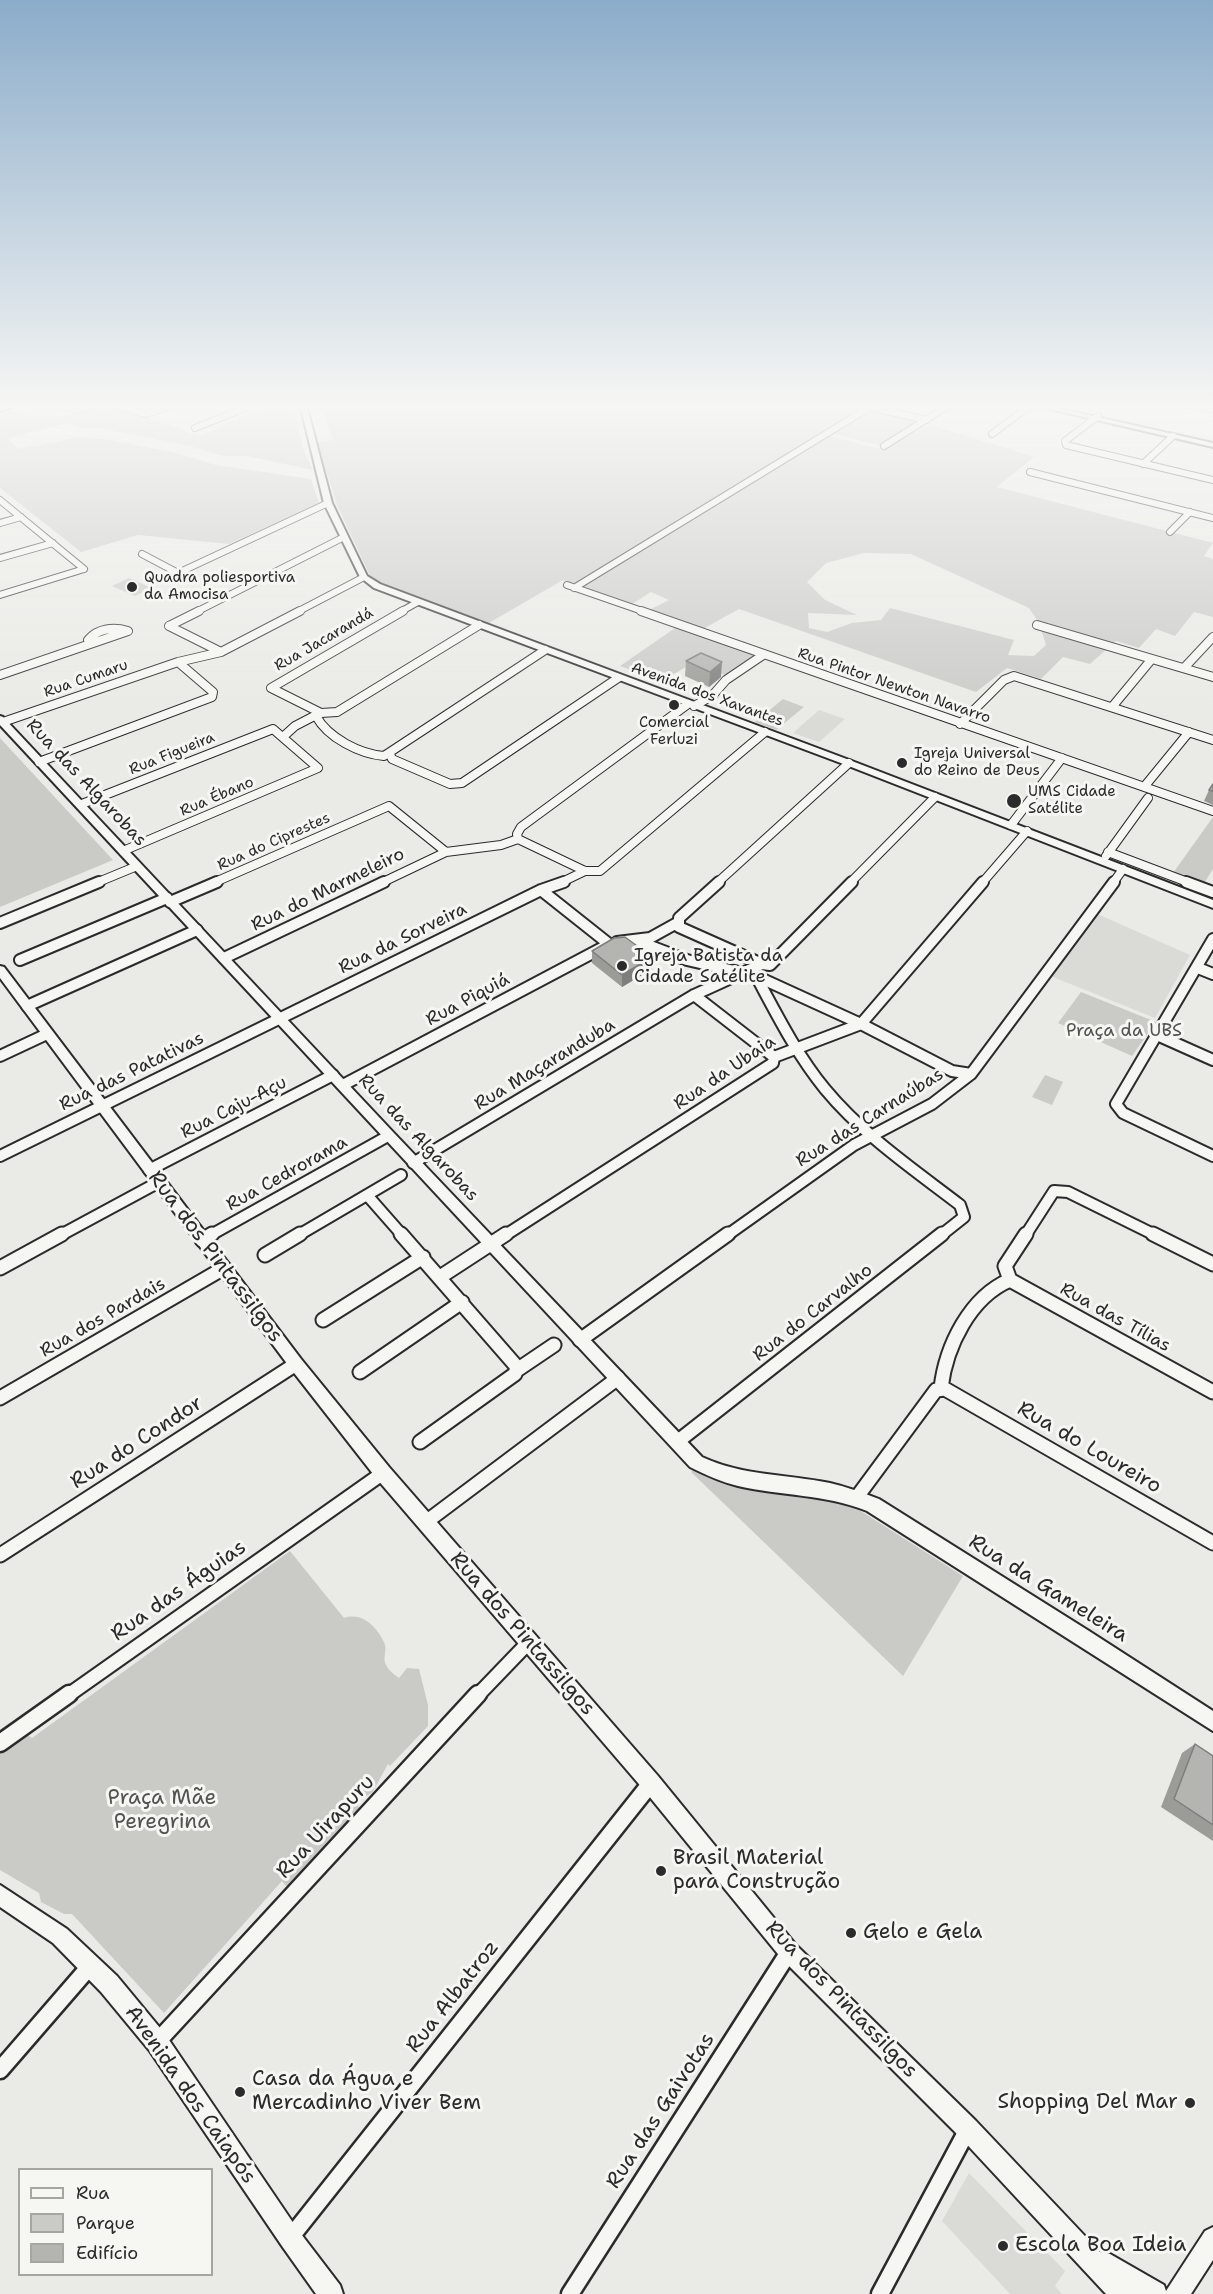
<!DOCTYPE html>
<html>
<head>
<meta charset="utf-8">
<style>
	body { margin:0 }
	#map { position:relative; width:1213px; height:2294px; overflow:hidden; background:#eaeae6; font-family:"Shantell Sans",sans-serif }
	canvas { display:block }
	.legend { position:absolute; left:18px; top:2168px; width:195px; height:108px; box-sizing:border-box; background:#f6f6f2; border:2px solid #a5a5a2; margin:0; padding:8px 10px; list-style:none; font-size:18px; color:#2b2b2b }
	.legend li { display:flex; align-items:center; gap:12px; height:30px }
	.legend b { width:30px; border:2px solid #a5a5a2 }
</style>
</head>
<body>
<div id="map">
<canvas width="1213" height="2294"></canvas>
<ul class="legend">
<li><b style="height:8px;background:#f6f6f2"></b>Rua</li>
<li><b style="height:16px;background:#cacac7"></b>Parque</li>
<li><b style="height:16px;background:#b4b4b1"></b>Edifício</li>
</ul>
</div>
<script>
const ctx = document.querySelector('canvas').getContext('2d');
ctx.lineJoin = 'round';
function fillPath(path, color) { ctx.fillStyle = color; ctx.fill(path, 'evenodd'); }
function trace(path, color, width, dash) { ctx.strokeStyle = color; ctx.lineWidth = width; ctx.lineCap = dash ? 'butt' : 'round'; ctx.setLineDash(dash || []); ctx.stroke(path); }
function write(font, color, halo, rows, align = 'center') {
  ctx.font = font + ' "Shantell Sans",sans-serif'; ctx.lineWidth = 6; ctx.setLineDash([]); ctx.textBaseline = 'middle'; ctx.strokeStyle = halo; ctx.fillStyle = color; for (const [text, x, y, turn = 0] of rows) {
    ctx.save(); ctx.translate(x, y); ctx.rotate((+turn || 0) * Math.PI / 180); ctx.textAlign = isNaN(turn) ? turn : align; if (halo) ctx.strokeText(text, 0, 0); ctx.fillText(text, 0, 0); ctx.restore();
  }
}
fillPath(new Path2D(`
	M819,710L845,719L819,742L793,733Z
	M1095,913L1190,955L1155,1018L1048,975Z
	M969,2173L1065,2271L1055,2286L1062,2294H1010L942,2221Z`), '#dadad6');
fillPath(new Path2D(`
	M269,404H293L304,452L313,470L247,456H223L189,446L98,428H81L68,423L8,438L18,449L79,437L106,439L173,452L216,465L311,479L319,503L229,544L138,535L81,552L0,488V414C20,408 24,416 43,417C60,418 89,412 105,405L184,429L188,433L203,435Z
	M320,404H870L820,433L878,449L882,446L834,434L874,408L922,419L887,445L931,425L1034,457L997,487L1213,543L1204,556L1213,559V617L1194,612L1175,636L1156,629L1139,648L1116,641L1090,664L1063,657L1041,679L1007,668L976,692L739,609L701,630L647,611L669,600L651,592L629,606L563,580L487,624L379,582L370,576L337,505L317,442L333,440ZM864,553L911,554L1029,608L1039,623L1046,645L1034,656L1008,655L1014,640L890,608L881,620L852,623L827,632L809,628L808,613L857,615L825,600L807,582L826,563Z
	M129,578L152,588L135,596L112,586Z
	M678,626L756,656L725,675L695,662L661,681L620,666Z
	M783,699L804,707L776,730L755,722Z
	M0,738L113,860L0,907Z
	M1213,817V869L1203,885L1173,873Z
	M1081,992L1156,1022L1132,1056L1058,1023Z
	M1045,1075L1063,1082L1052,1105L1032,1097Z
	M695,1468L832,1499L856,1508L963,1576L903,1676L691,1472Z
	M290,1551L344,1618C362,1612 376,1626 384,1642C388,1650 382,1658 386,1665C389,1671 394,1674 399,1678L407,1668L419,1669L428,1705V1726L390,1766L388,1764L372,1793L364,1797L362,1793L357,1798L360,1812L297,1883L286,1886L282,1881L164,2013L72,1914H64L41,1902L39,1893L0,1870V1753L13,1746L25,1733L32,1738Z`), '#cacac7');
const streetFar4 = new Path2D(`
	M58,404L77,410L99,404
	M109,404L146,414L177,404
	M1186,404L1213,409
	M869,407L926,420
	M1098,416L1065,441L1066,445L1213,480
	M195,428L255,404
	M992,434L1032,404
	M884,446L951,404
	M1143,464L1173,436
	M1030,472L1213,518
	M0,500L84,569
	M0,523L21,517
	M1170,532L1190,512
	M142,554L178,573L328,503
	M0,558L53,543
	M567,585L645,612
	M574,588L875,404
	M0,595L84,569
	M196,612L344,537
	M297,612L364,577
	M400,612L418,602`);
const streetFar3 = new Path2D(`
	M403,611L271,688L321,713L337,712L479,625
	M641,611L1213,811
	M1037,625L1213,677
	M169,626L199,611
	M169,626L221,652
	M1184,668L1213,637
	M0,675L128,631C114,627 98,628 88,640L90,644
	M694,706L712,696L726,680L763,655
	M1112,707L1151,660
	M316,716C328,738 360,754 384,756L545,650
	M3,722L178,662L221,652L300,611
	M960,724L1004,680L1014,676L1213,740
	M284,736L295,726L320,713
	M390,754L392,759L450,784L462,783L618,678
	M39,762L212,697L213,692L178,662
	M1144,787L1189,732
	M82,804L273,729L318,768L123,851
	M1011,825L1062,758
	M518,839L585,871H600L765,732
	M518,839L517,834L521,827L688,704
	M1108,852L1190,883
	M1106,856L1148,798
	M96,883L137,866
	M213,883L389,806L446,852
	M381,883L446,852L501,845L518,839
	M560,883L585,871
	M717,883L849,763
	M850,883L935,797
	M982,883L1027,831
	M1113,883L1123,869`);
const streetFar2 = new Path2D(`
	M719,882L679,918V927L762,964L770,965L852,882
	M1186,882L1213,892
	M541,890L609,944
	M170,902L217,882
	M0,923L99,882
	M1213,939L1116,1104L1123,1113L1213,1156
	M637,941L687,960L756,976L861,1024L952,1071L971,1074
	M617,942L650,938L677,923
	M224,958L384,882
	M20,960L167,898
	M1198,968L1213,974
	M756,976C777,1015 797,1055 825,1089C863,1135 913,1169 960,1205L964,1217L940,1236
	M694,995L774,1057
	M27,1006L197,930
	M1157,1035L1213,1060
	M0,1056L47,1034
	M343,1085L602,948
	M0,1156L541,890L564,882
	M413,1163L694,995L762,964
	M149,1170L333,1075
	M367,1195L403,1236
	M59,1236L159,1182
	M209,1236L388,1136
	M297,1236L401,1175
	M504,1236L773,1063L774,1057L861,1024L983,882
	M726,1236L854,1145L932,1104L971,1074L1114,882
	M1025,1236L1054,1191L1068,1192L1157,1236`);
const streetFar1 = new Path2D(`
	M401,1234L517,1367L515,1374L420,1442
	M1026,1234L1005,1266L1010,1280L1213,1392
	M1153,1234L1213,1264
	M202,1240L212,1234
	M265,1255L300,1234
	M0,1268L62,1234
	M440,1277L506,1234
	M323,1320L423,1257
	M580,1340L728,1234
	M517,1370L554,1345
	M360,1372L462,1302
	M941,1388C946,1346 970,1297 1010,1280
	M0,1398L224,1268
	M677,1442L942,1234
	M857,1497L936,1390L945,1389L1213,1543
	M426,1522L618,1378
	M0,1555L296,1364
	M67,1696L383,1473
	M477,1696L528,1643`);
const street = new Path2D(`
	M0,1743L69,1694
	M157,2042L478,1694
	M0,2070L91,1965
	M290,2238L651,1783
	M570,2294L789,1952
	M880,2294L968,2129`);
const secondary = new Path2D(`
	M12,404H22L0,411V407Z
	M300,404H306L332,503L367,576L380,584L852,761L1213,900V908L846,765L374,588L360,577L324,503Z
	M1028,404H1039L1213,443V447Z
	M0,716L3,717L393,1132L702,1457C743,1476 786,1474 830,1483C847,1487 863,1493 879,1499L1089,1631L1213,1711V1731L867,1511C825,1494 781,1496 738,1486C721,1482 706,1475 690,1467L0,725Z
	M0,966L4,967L301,1359L389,1467L658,1776L796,1945L976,2121L1100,2252L1110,2254L1164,2285L1166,2291L1205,2231L1213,2227V2260L1191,2294H1106L960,2137L782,1959L644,1790L377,1479L291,1369L0,978Z
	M0,1885L67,1929L117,1976L165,2034L298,2230L340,2285L343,2294H316L282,2246L149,2050L101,1992L53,1943L0,1907Z`);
trace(streetFar4, '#2b2b2b', 8);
trace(streetFar3, '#2b2b2b', 10);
trace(streetFar2, '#2b2b2b', 14);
trace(streetFar1, '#2b2b2b', 17);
trace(street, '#2b2b2b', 21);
trace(secondary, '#2b2b2b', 4);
trace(streetFar4, '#f6f6f2', 6);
trace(streetFar3, '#f6f6f2', 8);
trace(streetFar2, '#f6f6f2', 10);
trace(streetFar1, '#f6f6f2', 13);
trace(street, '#f6f6f2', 16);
fillPath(secondary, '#f6f6f2');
fillPath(new Path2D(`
	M686,661L721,677L709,687L685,676Z
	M1213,784V805L1204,801L1209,790Z
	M592,951L652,957V969L622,987L592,963Z
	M1195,1744L1213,1756V1841L1161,1807L1182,1753Z`), '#9b9b98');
fillPath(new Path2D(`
	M722,662L721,677L709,687L710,672Z
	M652,957V969L622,987V975Z`), '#7e7e7c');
const building = new Path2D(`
	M701,653L722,662L710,672L686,661Z
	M1213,784V791L1209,790Z
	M625,937L652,957L622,975L592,951L614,938Z
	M1195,1744L1213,1756V1825L1174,1799Z`);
fillPath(building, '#b4b4b1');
trace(building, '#7e7e7c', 1.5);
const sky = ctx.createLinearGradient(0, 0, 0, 725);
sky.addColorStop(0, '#8bacca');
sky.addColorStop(0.56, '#f6f6f4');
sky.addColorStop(1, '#f6f6f400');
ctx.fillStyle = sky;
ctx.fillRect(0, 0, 1213, 725);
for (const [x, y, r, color] of [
	[132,587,6,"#2b2b2b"],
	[674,705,6,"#2b2b2b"],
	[902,763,6,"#2b2b2b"],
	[1014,801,8,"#2b2b2b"],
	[622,966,6,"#2b2b2b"],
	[661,1871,6,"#2b2b2b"],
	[851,1933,6,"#2b2b2b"],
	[240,2092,6,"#2b2b2b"],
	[1190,2103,6,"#2b2b2b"],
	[1003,2246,6,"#2b2b2b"]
]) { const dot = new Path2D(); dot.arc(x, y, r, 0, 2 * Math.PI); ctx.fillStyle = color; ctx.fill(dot); trace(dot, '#f6f6f2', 2); }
write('15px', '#2b2b2b', '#f6f6f2', [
	["Quadra poliesportiva",144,578],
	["da Amocisa",144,595],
	["Comercial",674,723,"center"],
	["Ferluzi",674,740,"center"],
	["Igreja Universal",914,754],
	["do Reino de Deus",914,771],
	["UMS Cidade",1028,792],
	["Satélite",1028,809]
], 'left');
write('15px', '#2b2b2b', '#f6f6f2', [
	["Rua Jacarandá",324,640,-30],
	["Rua Cumaru",86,679,-19],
	["Rua Pintor Newton Navarro",894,686,19],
	["Avenida dos Xavantes",707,695,20],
	["Rua Figueira",172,754,-22],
	["Rua Ébano",217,797,-23],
	["Rua do Ciprestes",274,842,-24]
]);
write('18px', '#2b2b2b', '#f6f6f2', [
	["Rua das Algarobas",86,783,47],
	["Rua do Marmeleiro",328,890,-26],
	["Rua da Sorveira",403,939,-26],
	["Rua Piquiá",468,1000,-28],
	["Rua Maçaranduba",545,1065,-31],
	["Rua das Patativas",132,1072,-26],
	["Rua da Ubaia",725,1073,-34],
	["Rua Caju-Açu",234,1108,-27],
	["Rua das Carnaúbas",870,1118,-32],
	["Rua das Algarobas",418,1138,47],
	["Rua Cedrorama",287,1174,-29],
	["Rua do Carvalho",813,1313,-38],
	["Rua dos Pardais",103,1318,-30],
	["Rua das Tílias",1115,1318,29]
]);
write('18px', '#2b2b2b', '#f6f6f2', [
	["Igreja Batista da",634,956],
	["Cidade Satélite",634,977]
], 'left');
write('18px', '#535352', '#f6f6f2', [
	["Praça da UBS",1124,1031]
]);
write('21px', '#2b2b2b', '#f6f6f2', [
	["Rua dos Pintassilgos",215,1257,53],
	["Rua do Condor",137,1443,-33],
	["Rua do Loureiro",1089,1448,30],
	["Rua da Gameleira",1048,1589,32],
	["Rua das Águias",179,1591,-35],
	["Rua dos Pintassilgos",522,1634,49],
	["Rua Uirapuru",326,1827,-47],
	["Rua Albatroz",453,1997,-52],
	["Rua dos Pintassilgos",841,2000,46],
	["Avenida dos Caiapós",190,2095,55],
	["Rua das Gaivotas",661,2111,-57]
]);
write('21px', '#535352', '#f6f6f2', [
	["Praça Mãe",162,1799],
	["Peregrina",162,1823]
]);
write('21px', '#2b2b2b', '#f6f6f2', [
	["Brasil Material",673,1859],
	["para Construção",673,1883],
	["Gelo e Gela",863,1933],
	["Casa da Água e",252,2080],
	["Mercadinho Viver Bem",252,2104],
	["Shopping Del Mar",1178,2103,"right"],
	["Escola Boa Ideia",1015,2246]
], 'left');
</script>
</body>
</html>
